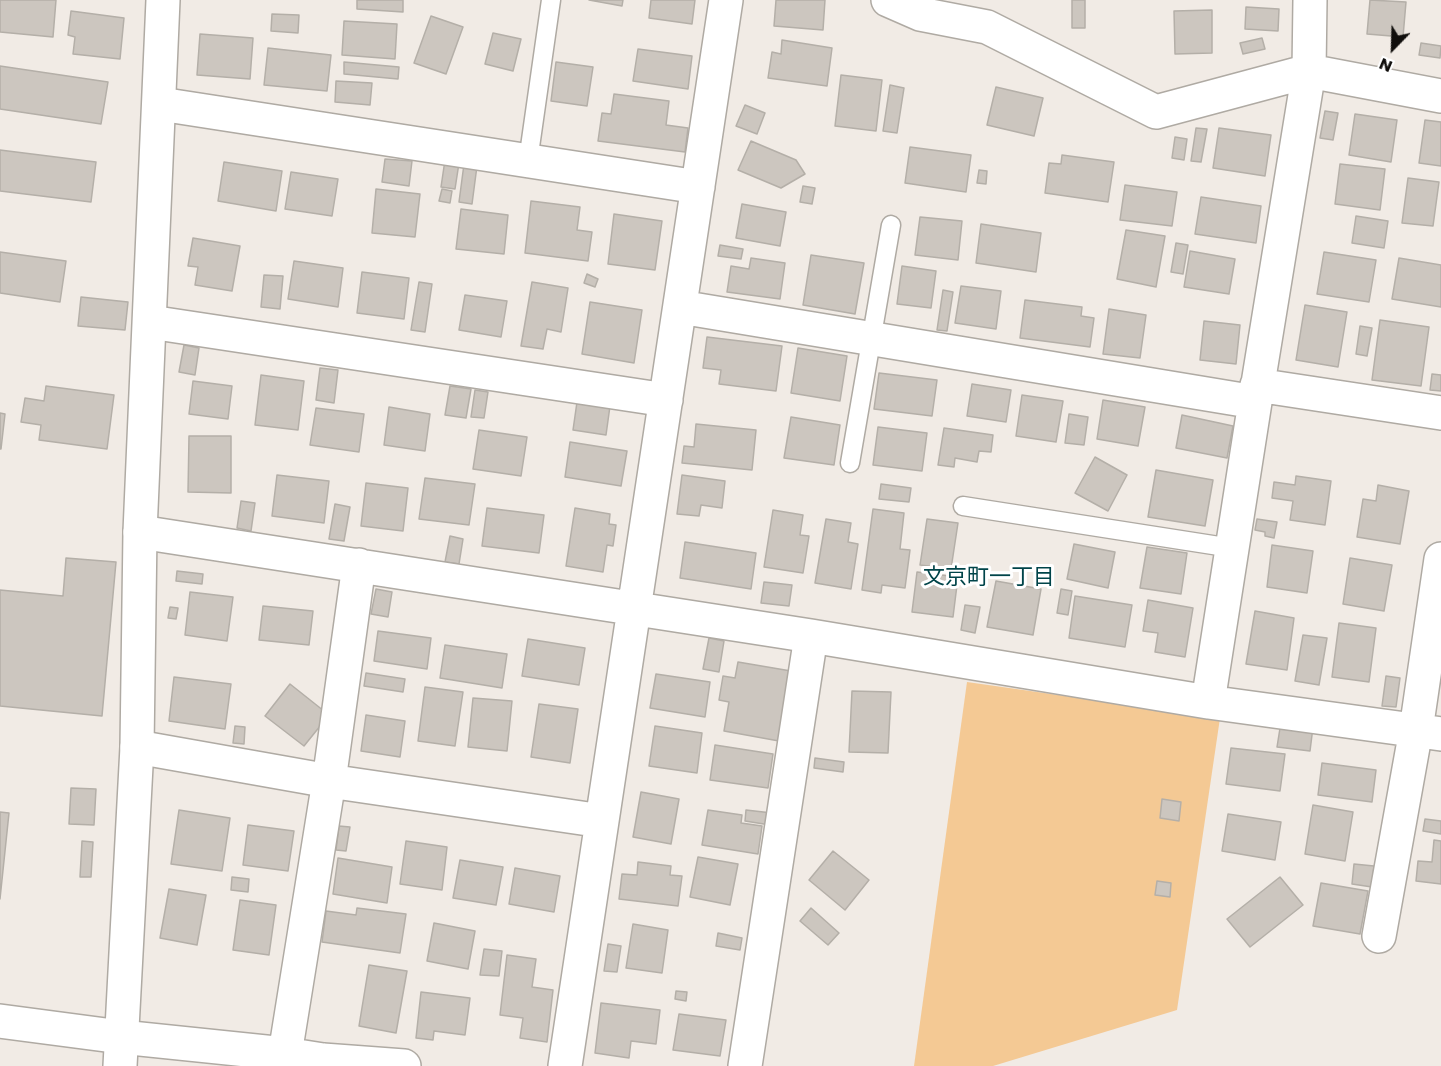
<!DOCTYPE html>
<html>
<head>
<meta charset="utf-8">
<style>
	body { margin:0 }
	#map { position:relative; width:1441px; height:1066px; overflow:hidden; background:#f1ebe5; font-family:Poppins,sans-serif }
	canvas { display:block }
	.north { position:absolute; left:1363px; top:18px; width:60px; height:60px; -webkit-text-stroke:4px #fff; paint-order:stroke; rotate:203deg; font-size:16px; font-weight:700; line-height:24px; text-align:center; color:#100e0c }
	.north::after { content:''; display:block; margin:auto; width:21px; height:27px; background:#100e0c; clip-path:polygon(50% 0,100% 100%,50% 72%,0 100%) }
</style>
</head>
<body>
<div id="map">
<canvas width="1441" height="1066"></canvas>
<div class="north">N</div>
</div>
<script>
const ctx = document.querySelector('canvas').getContext('2d');
ctx.lineJoin = 'round';
function fillPath(path, color) { ctx.fillStyle = color; ctx.fill(path, 'evenodd'); }
function trace(path, color, width, dash) { ctx.strokeStyle = color; ctx.lineWidth = width; ctx.lineCap = dash ? 'butt' : 'round'; ctx.setLineDash(dash || []); ctx.stroke(path); }
function write(font, color, halo, rows, align = 'center') {
  ctx.font = font + ' Poppins,"Noto Sans JP",sans-serif'; ctx.lineWidth = 6; ctx.setLineDash([]); ctx.textBaseline = 'middle'; ctx.strokeStyle = halo; ctx.fillStyle = color; for (const [text, x, y, turn = 0] of rows) {
    ctx.save(); ctx.translate(x, y); ctx.rotate((+turn || 0) * Math.PI / 180); ctx.textAlign = isNaN(turn) ? turn : align; if (halo) ctx.strokeText(text, 0, 0); ctx.fillText(text, 0, 0); ctx.restore();
  }
}
fillPath(new Path2D(`
	M967,682L1220,718L1177,1010L993,1066H914Z`), '#f4c994');
const building = new Path2D(`
	M0,0H56L53,37L0,32Z
	M357,0H403V12L357,9Z
	M589,0H623L622,6Z
	M651,0H695L692,24L649,18Z
	M776,0H825L823,30L774,26Z
	M1072,0H1085V28H1072Z
	M1370,0L1406,2L1403,37L1367,34Z
	M1246,7L1279,9L1278,31L1245,29Z
	M1212,10V53L1175,54L1174,11Z
	M71,11L124,18L120,59L73,54L75,37L68,35Z
	M272,14L299,15L298,33L271,31Z
	M431,16L463,27L446,74L414,63Z
	M344,21L397,24L395,59L342,55Z
	M493,33L521,39L513,71L485,64Z
	M200,34L253,38L250,79L197,75Z
	M1262,38L1265,49L1243,54L1240,43Z
	M782,40L832,48L827,86L768,78L772,52L781,54Z
	M1421,43L1441,46L1440,58L1419,55Z
	M268,48L331,55L327,91L264,85Z
	M638,49L692,56L688,89L633,81Z
	M344,62L399,67L398,79L344,74Z
	M556,62L593,67L587,106L551,101Z
	M0,66L108,82L101,124L0,109Z
	M841,75L882,80L876,131L835,126Z
	M336,81L372,83L370,105L335,102Z
	M890,85L904,88L897,133L883,131Z
	M996,87L1043,98L1034,136L987,125Z
	M614,94L669,101L666,125L688,128L685,152L598,141L602,113L611,114Z
	M745,105L765,113L757,134L736,126Z
	M1325,111L1338,113L1333,140L1320,138Z
	M1355,114L1397,120L1391,162L1349,155Z
	M1425,120L1441,122V166L1419,163Z
	M1196,128L1207,129L1201,162L1191,161Z
	M1219,128L1271,135L1265,176L1213,168Z
	M1175,137L1187,139L1184,160L1172,158Z
	M751,141L796,160L805,174L781,188L738,170Z
	M910,147L971,155L966,192L905,183Z
	M0,150L96,162L91,202L0,191Z
	M1062,155L1114,162L1108,202L1045,193L1049,163L1061,164Z
	M385,159L412,161L409,186L382,182Z
	M445,160L459,163L455,189L441,187Z
	M224,162L282,171L276,211L218,201Z
	M464,164L477,166L472,204L459,202Z
	M1340,164L1385,169L1380,210L1335,204Z
	M979,170L987,171L986,184L977,183Z
	M291,172L338,179L332,216L285,209Z
	M1408,178L1439,182L1433,226L1402,223Z
	M1125,185L1177,192L1172,226L1120,220Z
	M803,186L815,188L812,204L800,202Z
	M376,189L420,194L415,237L372,233Z
	M442,189L452,191L450,203L439,201Z
	M1201,197L1261,206L1256,243L1195,234Z
	M531,201L580,207L577,230L592,232L588,261L525,253Z
	M742,204L786,212L780,246L736,238Z
	M461,209L508,215L504,254L456,249Z
	M614,214L662,221L655,270L608,264Z
	M1356,216L1388,221L1384,248L1352,243Z
	M920,217L962,221L958,260L915,255Z
	M981,224L1041,233L1036,272L976,263Z
	M1126,230L1165,236L1156,287L1117,279Z
	M193,238L240,246L232,291L195,285L198,267L188,266Z
	M1176,243L1188,245L1183,274L1171,272Z
	M720,245L743,249L741,259L718,256Z
	M1190,251L1235,259L1229,294L1184,287Z
	M0,252L66,261L60,302L0,293Z
	M1324,252L1376,260L1369,302L1317,294Z
	M811,255L864,263L855,314L803,305Z
	M751,258L785,263L780,299L727,292L731,266L749,269Z
	M1399,258L1441,265V307L1392,299Z
	M294,261L343,268L338,307L288,299Z
	M902,266L936,271L931,308L897,304Z
	M362,272L409,278L404,319L357,313Z
	M587,274L598,279L595,287L584,283Z
	M264,275L283,276L280,309L261,307Z
	M419,282L432,284L425,332L411,330Z
	M532,282L568,288L561,332L547,329L543,349L521,346Z
	M961,286L1001,291L996,329L955,323Z
	M943,290L953,292L947,331L937,330Z
	M465,295L507,301L501,337L459,330Z
	M81,297L128,302L125,330L78,326Z
	M1025,300L1082,307L1081,316L1094,318L1090,347L1020,338Z
	M590,302L642,310L634,363L582,354Z
	M1305,305L1347,312L1338,367L1296,360Z
	M1109,309L1146,315L1140,358L1103,354Z
	M1380,320L1429,327L1421,386L1372,380Z
	M1204,321L1240,325L1236,364L1200,360Z
	M1360,326L1372,328L1367,356L1356,354Z
	M707,337L782,346L776,391L719,384L721,370L703,368Z
	M184,345L199,348L195,375L179,372Z
	M798,348L847,356L840,401L791,393Z
	M320,368L338,370L334,403L316,400Z
	M879,373L937,380L932,416L874,409Z
	M1432,374L1441,375V391L1430,390Z
	M261,375L304,381L298,430L255,425Z
	M193,381L232,386L228,419L189,414Z
	M972,384L1011,390L1006,422L967,416Z
	M46,386L114,395L107,449L39,440L41,425L21,422L25,398L44,401Z
	M450,386L471,389L466,418L445,415Z
	M475,390L488,392L484,418L471,417Z
	M1022,395L1063,401L1056,442L1016,436Z
	M1103,400L1145,407L1138,446L1097,439Z
	M577,402L610,406L606,435L573,430Z
	M389,407L430,414L425,451L384,445Z
	M316,408L364,414L359,452L310,445Z
	M0,413L5,414L1,449H0Z
	M1069,414L1088,417L1084,445L1065,443Z
	M1182,415L1233,426L1227,458L1176,448Z
	M791,417L840,425L834,465L784,458Z
	M696,424L756,430L752,470L682,463L684,446L694,447Z
	M878,427L927,433L922,471L873,465Z
	M944,428L993,435L991,452L979,451L977,462L955,458L954,467L938,465Z
	M479,430L527,437L521,476L473,469Z
	M189,436H231V493L188,492Z
	M570,442L627,451L621,486L565,477Z
	M1095,457L1127,475L1108,511L1075,493Z
	M1156,470L1213,480L1205,526L1148,517Z
	M277,475L329,481L324,523L272,516Z
	M682,475L725,481L722,508L701,505L699,516L677,514Z
	M1296,476L1331,481L1325,525L1290,520L1293,501L1272,498L1274,482L1295,485Z
	M425,478L475,484L469,525L419,519Z
	M366,483L408,488L403,531L361,526Z
	M881,484L911,488L909,502L879,499Z
	M1378,485L1409,491L1400,544L1357,537L1363,499L1376,501Z
	M241,501L255,503L251,531L237,528Z
	M335,504L350,507L344,541L329,539Z
	M487,508L544,515L539,553L482,546Z
	M575,508L610,514L609,524L616,525L613,546L607,545L603,572L566,566Z
	M873,509L904,513L900,549L910,550L905,588L882,585L881,593L862,590Z
	M773,510L803,515L800,535L809,536L803,573L764,567Z
	M826,519L851,523L848,542L858,544L851,589L815,583Z
	M927,519L958,523L951,569L920,565Z
	M1257,519L1277,522L1274,538L1265,536V532L1255,530Z
	M450,536L463,539L459,564L445,562Z
	M685,542L756,553L751,589L680,578Z
	M1074,544L1115,552L1108,588L1067,579Z
	M1272,545L1313,551L1307,593L1267,587Z
	M1147,547L1187,553L1181,594L1140,588Z
	M66,558L116,562L102,716L0,706V590L63,596Z
	M1350,558L1392,565L1384,611L1343,604Z
	M177,571L203,574L202,584L176,581Z
	M917,572L958,577L953,617L912,612Z
	M996,581L1041,589L1033,635L987,627Z
	M764,582L792,585L789,606L761,603Z
	M376,589L392,592L388,617L371,614Z
	M1061,589L1072,591L1068,615L1057,613Z
	M190,592L233,597L227,641L185,635Z
	M1075,596L1132,605L1125,647L1069,638Z
	M1148,600L1193,608L1185,657L1155,652L1158,633L1143,631Z
	M965,605L980,607L975,633L961,630Z
	M263,606L313,611L309,645L259,640Z
	M170,607L178,608L176,619L168,618Z
	M1255,611L1294,618L1287,670L1246,664Z
	M1339,623L1376,628L1369,682L1332,677Z
	M378,631L431,638L427,669L374,661Z
	M1303,635L1327,638L1319,685L1295,681Z
	M709,638L724,641L719,672L703,669Z
	M528,639L585,648L579,685L522,676Z
	M445,645L507,654L502,688L440,678Z
	M738,662L791,671L779,741L724,731L729,702L719,700L723,676L735,678Z
	M366,673L405,679L403,692L364,686Z
	M656,674L710,682L705,717L650,708Z
	M1386,676L1400,678L1396,707L1382,706Z
	M174,677L231,684L225,729L169,721Z
	M290,684L329,715L304,746L265,716Z
	M425,687L463,692L455,746L418,741Z
	M852,691L891,692L888,753L849,752Z
	M473,698L512,701L507,751L468,747Z
	M539,704L578,709L570,763L531,757Z
	M366,715L405,721L400,757L361,751Z
	M1281,722L1313,727L1310,751L1277,747Z
	M235,726L245,727L244,744L233,743Z
	M655,726L702,733L697,773L649,766Z
	M715,745L773,754L768,788L710,780Z
	M1231,748L1285,754L1280,791L1226,784Z
	M815,758L844,762L843,772L814,768Z
	M1322,763L1376,770L1372,802L1318,795Z
	M71,788L96,789L94,825L69,824Z
	M641,792L679,799L671,844L633,837Z
	M1162,799L1181,802L1179,821L1160,818Z
	M1313,805L1353,812L1345,861L1305,854Z
	M179,810L230,818L222,871L171,864Z
	M708,810L742,815L741,823L762,826L758,854L702,845Z
	M746,810L772,813L770,825L745,821Z
	M0,812L9,813L0,899Z
	M1228,814L1281,822L1275,860L1222,851Z
	M1425,819L1441,821V834L1423,831Z
	M248,825L294,831L288,871L243,865Z
	M339,826L350,827L346,851L336,850Z
	M1434,840L1441,841V884L1416,881L1418,861L1432,862Z
	M82,841L93,842L91,877H80Z
	M406,841L447,847L442,890L400,884Z
	M833,851L869,880L845,910L809,880Z
	M698,857L738,864L730,905L690,897Z
	M338,858L392,867L387,903L333,894Z
	M460,860L503,867L496,905L453,898Z
	M638,862L671,866L670,875L682,876L678,906L619,899L622,874L637,875Z
	M1354,864L1374,866L1372,887L1352,884Z
	M515,868L560,876L554,912L509,904Z
	M232,877L249,879L248,892L231,890Z
	M1280,877L1303,905L1250,947L1227,919Z
	M1157,881L1171,883L1170,897L1155,895Z
	M1321,883L1368,891L1360,934L1313,926Z
	M169,889L206,895L197,945L160,938Z
	M240,900L276,905L269,955L233,950Z
	M357,908L406,914L400,953L322,942L326,911L356,915Z
	M811,908L839,933L828,945L800,921Z
	M434,923L475,931L468,969L427,961Z
	M633,924L668,930L662,973L626,968Z
	M718,933L742,938L740,950L716,946Z
	M608,944L621,946L617,972L604,971Z
	M484,949L502,951L499,976L480,975Z
	M507,955L536,959L532,987L553,990L547,1042L520,1038L523,1018L500,1015Z
	M369,965L407,971L396,1033L359,1026Z
	M676,991L687,992L686,1001L675,999Z
	M421,992L470,998L465,1035L434,1031L433,1040L416,1038Z
	M601,1003L660,1010L656,1044L631,1041L629,1058L595,1053Z
	M679,1014L726,1020L720,1056L673,1050Z`);
fillPath(building, '#ccc6bf');
trace(building, '#b4afa8', 1.5);
const lane = new Path2D(`
	M528,161L551,0
	M850,463L891,225
	M963,506L1232,548`);
const street = new Path2D(`
	M888,0L920,14L987,27L1156,112L1309,71L1441,96
	M160,104L698,187
	M680,307L1255,402
	M150,322L666,400
	M1257,385L1441,413
	M140,532L811,636L1208,702L1441,734
	M1208,702L1255,402L1309,71L1310,0
	M137,747L329,781L602,821
	M1379,936L1416,730L1441,559
	M0,1021L121,1037L285,1054L329,781L359,565
	M285,1054L323,1060L404,1066
	M565,1066L726,0
	M745,1066L811,636`);
const secondary = new Path2D(`
	M120,1066L137,747L140,532L163,0`);
trace(lane, '#afaaa3', 21);
trace(street, '#afaaa3', 36);
trace(secondary, '#afaaa3', 36);
trace(lane, '#fff', 18);
trace(street, '#fff', 33);
trace(secondary, '#fff', 33);
write('22px', '#004449', '#fff', [
	["文京町一丁目",989,578]
]);
</script>
</body>
</html>
